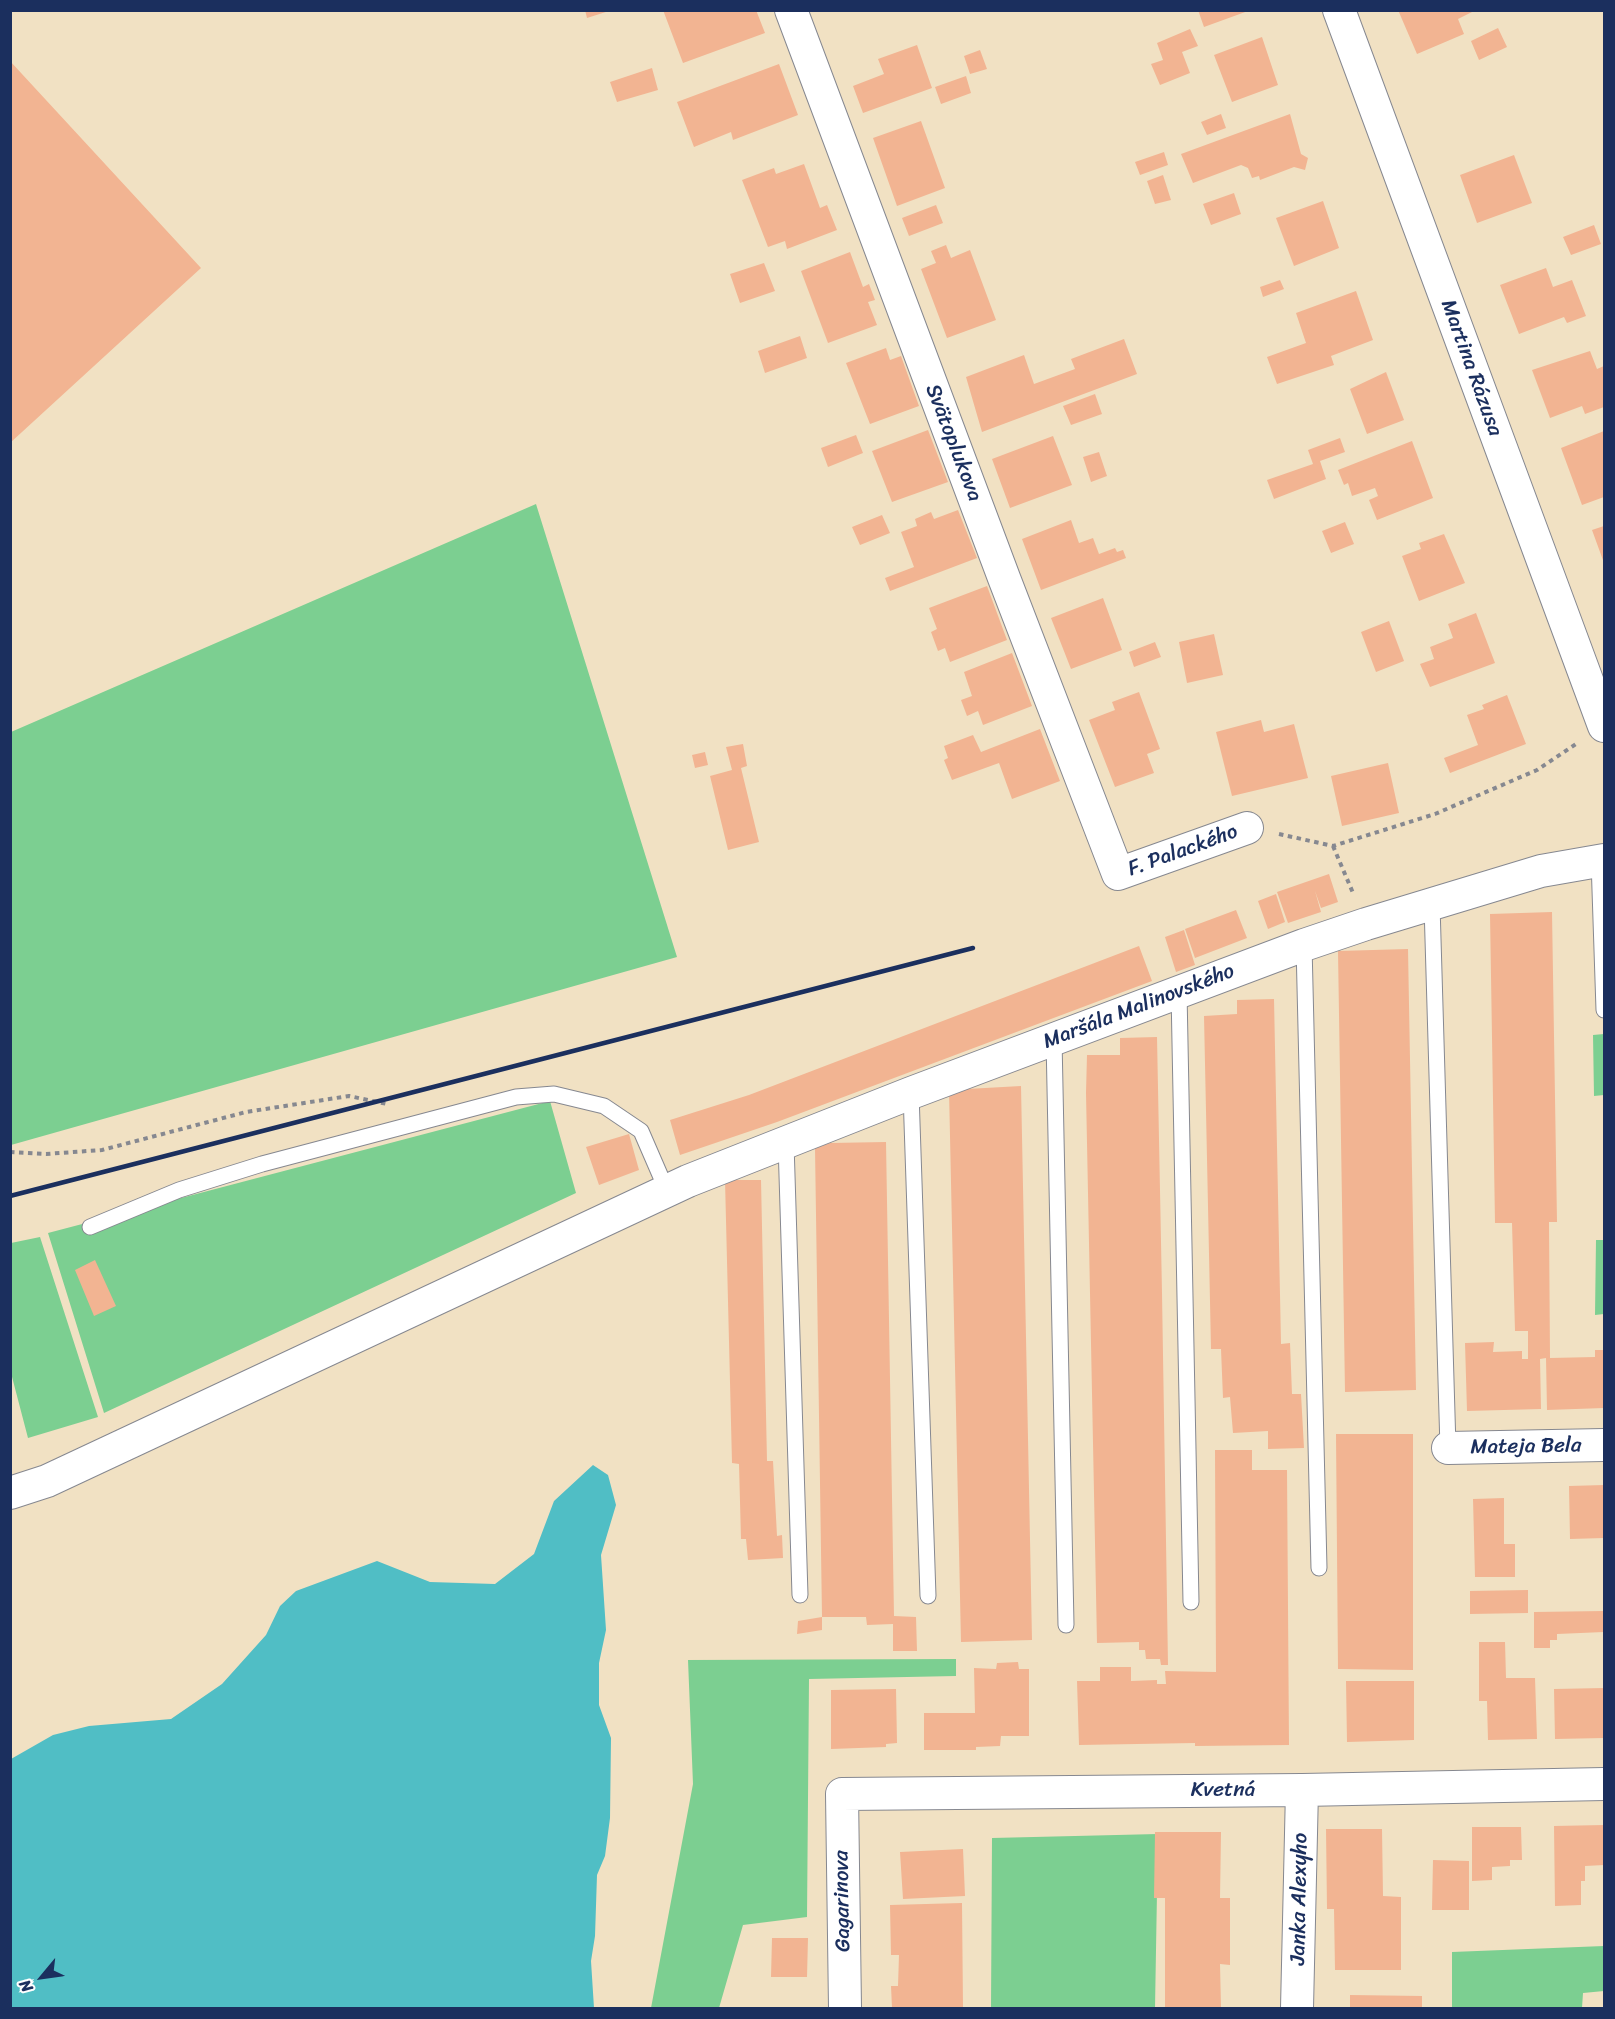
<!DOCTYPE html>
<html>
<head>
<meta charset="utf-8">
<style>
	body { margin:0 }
	#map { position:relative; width:1615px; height:2019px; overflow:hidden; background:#f1e1c3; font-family:Sriracha,sans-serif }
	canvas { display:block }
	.frame { position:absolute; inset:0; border:12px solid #1b2f5e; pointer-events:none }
	.north { position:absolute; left:12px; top:1947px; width:60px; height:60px; -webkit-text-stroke:4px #fff; paint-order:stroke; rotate:241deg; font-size:16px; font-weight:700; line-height:24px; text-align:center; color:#1b2f5e }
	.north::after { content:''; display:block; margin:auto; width:21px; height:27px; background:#1b2f5e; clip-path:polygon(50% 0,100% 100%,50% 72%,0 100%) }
</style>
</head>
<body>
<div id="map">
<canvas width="1615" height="2019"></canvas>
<div class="frame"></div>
<div class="north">N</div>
</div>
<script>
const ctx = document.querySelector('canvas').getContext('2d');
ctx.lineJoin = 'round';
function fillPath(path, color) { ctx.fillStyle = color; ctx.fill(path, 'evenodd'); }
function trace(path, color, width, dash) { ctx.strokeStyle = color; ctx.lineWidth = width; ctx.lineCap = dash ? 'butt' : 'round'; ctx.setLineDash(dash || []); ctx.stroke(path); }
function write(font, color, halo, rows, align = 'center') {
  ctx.font = font + ' Sriracha,sans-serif'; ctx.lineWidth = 4.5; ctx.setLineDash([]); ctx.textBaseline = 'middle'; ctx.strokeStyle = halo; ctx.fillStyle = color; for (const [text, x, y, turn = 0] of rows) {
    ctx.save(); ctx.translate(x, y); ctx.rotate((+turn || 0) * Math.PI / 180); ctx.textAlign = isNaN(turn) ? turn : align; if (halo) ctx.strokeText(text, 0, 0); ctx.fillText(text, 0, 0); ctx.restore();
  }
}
fillPath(new Path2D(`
	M536,504L677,957L11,1145V732Z
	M1604,1034V1095L1594,1096L1593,1035Z
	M550,1101L576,1193L104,1413L48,1233Z
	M40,1237L98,1417L28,1438L11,1373V1243Z
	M1596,1240H1604V1314L1595,1315Z
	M956,1659V1676L809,1679L807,1917L743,1925L719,2008H651L693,1784L688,1660Z
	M1158,1834L1155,2008H991L992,1838Z
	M1604,1946V1991L1583,1993L1582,2008H1452V1952Z`), '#7ccf91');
fillPath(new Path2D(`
	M593,1465L608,1475L616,1505L601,1555L606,1630L599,1663V1705L611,1738L610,1818L605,1856L597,1875L595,1936L591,1961L594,2008H11V1759L53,1735L89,1726L171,1719L222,1684L266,1635L280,1606L296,1591L377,1561L430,1582L495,1584L534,1554L554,1501Z`), '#50bec5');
fillPath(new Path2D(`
	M585,10H609V11L587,18Z
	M663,10H756L765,33L683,63Z
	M1198,10H1248V11L1204,27Z
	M1398,10H1476L1458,19L1464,34L1417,54Z
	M1498,28L1507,47L1479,60L1471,41Z
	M1190,29L1198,46L1182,52L1190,73L1160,85L1151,64L1163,60L1157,43Z
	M1262,37L1278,85L1232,102L1214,55Z
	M917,45L932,88L863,113L853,86L884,74L878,59Z
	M980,50L987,69L970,74L964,56Z
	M10,61L201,268L10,443Z
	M779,64L798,115L733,140L731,132L694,147L677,102Z
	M652,68L658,90L617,102L610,82Z
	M966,76L971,93L941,104L935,87Z
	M1221,114L1226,128L1207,135L1201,122Z
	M1290,114L1301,154L1308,158L1305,170L1294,167L1260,180L1259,176L1252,178L1248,168L1241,165L1193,183L1181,154Z
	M921,121L945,188L897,206L873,138Z
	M1164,152L1168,165L1140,175L1135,162Z
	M1514,155L1532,203L1477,223L1460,175Z
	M804,164L820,208L827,205L837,230L787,249L785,241L768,247L742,180L774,168L776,174Z
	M1163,175L1171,200L1155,204L1147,181Z
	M1234,193L1241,214L1211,225L1203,204Z
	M1323,201L1339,248L1294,266L1276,218Z
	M936,205L943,223L909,236L902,218Z
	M1594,225L1601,244L1571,255L1563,237Z
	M946,245L951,258L970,250L996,320L947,338L921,269L936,263L931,251Z
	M850,252L863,287L869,284L875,300L868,302L877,325L828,343L801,271Z
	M764,263L775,291L740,303L730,274Z
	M1546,268L1553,287L1572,280L1586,316L1567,323L1564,317L1519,334L1500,285Z
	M1280,280L1284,289L1263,297L1260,287Z
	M1356,291L1373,340L1331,356L1334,365L1277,384L1267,357L1306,343L1296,313Z
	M800,336L807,358L765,373L758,351Z
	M1124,339L1137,374L982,432L966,377L1024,355L1034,384L1075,369L1071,359Z
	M886,348L890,360L901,356L919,406L870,424L846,363Z
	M1590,351L1597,369L1604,366V407L1585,414L1582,406L1550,418L1532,370Z
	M1386,372L1404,420L1367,434L1350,389Z
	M1095,394L1102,414L1071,425L1063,406Z
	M928,430L948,482L892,502L872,451Z
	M1604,431V497L1582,505L1561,448Z
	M856,435L863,453L828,467L821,448Z
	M1053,436L1072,485L1010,508L992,459Z
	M1340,438L1345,452L1320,461L1326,479L1274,499L1267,480L1313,464L1308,450Z
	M1412,441L1433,498L1377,520L1369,500L1378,496L1375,488L1352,496L1348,483L1344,485L1338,470Z
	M1099,452L1107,476L1091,482L1083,457Z
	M958,510L977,558L890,591L885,578L914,567L901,532L917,526L915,519L931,512L934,519Z
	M882,515L890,533L860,545L852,527Z
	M1071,520L1079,543L1093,538L1099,554L1115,548L1117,552L1123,550L1126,558L1041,590L1022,539Z
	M1345,522L1354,544L1331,553L1322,531Z
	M1604,526V563L1592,530Z
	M1444,534L1465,583L1419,601L1402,556L1421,549L1419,543Z
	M987,586L1007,640L950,662L945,648L938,651L931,632L937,629L929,608Z
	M1103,598L1122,650L1071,669L1051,618Z
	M1476,613L1495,663L1430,687L1420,664L1434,659L1430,647L1453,638L1448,624Z
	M1389,621L1404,661L1376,672L1361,632Z
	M1214,634L1223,675L1187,683L1179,642Z
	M1155,642L1161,657L1134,667L1129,652Z
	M1012,653L1032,706L983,725L978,711L967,716L961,700L972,696L964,672Z
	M1139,692L1160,749L1147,754L1154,773L1115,787L1089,720L1115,710L1112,702Z
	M1507,695L1526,744L1450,773L1444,758L1478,745L1467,715L1484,709L1482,705Z
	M1261,720L1264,732L1294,724L1308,778L1232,796L1216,732Z
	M1040,729L1060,781L1012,799L999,763L952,780L944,760L948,758L944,746L973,735L981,752Z
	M743,744L747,766L741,768L759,842L728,850L710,776L732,770L726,747Z
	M705,752L708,765L695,768L692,755Z
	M1388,763L1399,813L1342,826L1331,776Z
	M1329,874L1338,902L1321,908L1315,891L1321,912L1288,923L1277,892Z
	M1276,894L1285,922L1268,929L1258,901Z
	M1236,910L1247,938L1195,958L1185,929Z
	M1552,912L1557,1222H1549L1550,1358L1595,1357V1350H1604V1408L1547,1410L1546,1358L1540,1359L1541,1409L1467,1411L1465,1343L1494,1342L1493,1352L1522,1351V1359H1528V1331H1515L1512,1223H1495L1490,914Z
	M1184,930L1195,965L1176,972L1165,937Z
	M1139,946L1152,981L777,1122L680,1155L670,1120L749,1095Z
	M1408,949L1416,1390L1345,1392L1338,951Z
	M1274,999L1281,1344L1290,1343L1292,1394H1301L1304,1448L1268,1449V1431L1233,1433L1230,1397L1223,1398L1221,1349H1211L1204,1016L1237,1014V1000Z
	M1157,1037L1162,1293L1168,1665H1161L1160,1659H1146L1145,1650H1139V1642L1097,1643L1086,1093L1087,1055H1120V1038Z
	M1021,1086L1032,1640L961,1642L949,1090Z
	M629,1134L639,1170L599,1185L586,1147Z
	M886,1142L894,1616L916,1617L917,1651H893V1624L867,1625L866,1617H822L815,1148L830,1143Z
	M725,1180H761L767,1461H773L777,1536L782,1535L783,1558L748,1560L746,1539H741L739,1464L732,1463Z
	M95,1260L116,1306L94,1316L75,1270Z
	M1336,1434H1413V1670L1338,1669Z
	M1215,1450H1252V1470H1287L1289,1745L1195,1746V1743L1079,1745L1077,1681H1100V1667H1131V1681L1157,1680V1684H1166L1165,1671L1216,1672Z
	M1604,1485V1538L1570,1539L1569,1486Z
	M1504,1498V1544H1515V1577H1475L1473,1499Z
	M1528,1590V1613L1470,1614V1591Z
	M1604,1611V1632L1557,1634V1640H1550V1648H1534V1612Z
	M822,1617V1630L797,1634L798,1621Z
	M1479,1642H1505L1506,1678H1535L1537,1739L1488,1740L1487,1701H1479Z
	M1018,1662L1019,1669H1029V1736H1001L1000,1746L976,1747V1750H924V1713H975L974,1668L996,1669L997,1663Z
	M1346,1681H1414V1740L1347,1742Z
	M1604,1688V1738L1555,1739L1554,1689Z
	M896,1689L897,1743L886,1744V1747L831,1749V1690Z
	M1604,1825V1865L1585,1866V1881H1581V1905L1555,1906L1554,1826Z
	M1472,1827H1521L1522,1860H1510V1866L1492,1867V1880L1472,1881Z
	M1326,1829H1382L1383,1896L1401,1897V1970H1335L1334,1909H1327Z
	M1155,1832H1221L1220,1898H1230V1965L1220,1964L1221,2008H1165V1898H1154Z
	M963,1849L965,1896L903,1899L900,1852Z
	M1433,1860L1469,1861V1910H1432Z
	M962,1903L963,2008H892L891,1986H898L899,1955H891L890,1905Z
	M772,1938H808L807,1977H771Z
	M1350,1995L1422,1996V2008H1350Z`), '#f2b492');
const lane = new Path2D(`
	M1599,860L1604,1010
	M1432,905L1448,1448
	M1304,945L1319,1568
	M1179,992L1191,1602
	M1054,1039L1066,1625
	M911,1093L928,1596
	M786,1143L800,1595
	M90,1227L179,1190L262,1164L516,1097L554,1094L604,1106L641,1131L667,1191`);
const street = new Path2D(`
	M791,10L1004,578L1118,874L1247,828
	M1339,10L1604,726
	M1448,1448L1604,1445
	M10,1493L47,1481L688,1181L911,1093L1304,945L1366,924L1541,871L1604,860
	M845,2008L842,1794L1302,1790L1604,1784
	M1297,2008L1302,1790`);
trace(lane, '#868890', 17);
trace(street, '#868890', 34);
trace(new Path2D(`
	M1279,834L1333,846L1435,814L1537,770L1576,744
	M1333,846L1353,893
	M10,1152L46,1154L102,1150L246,1112L349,1096L387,1104`), '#868890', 4, [4.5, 4.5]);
trace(lane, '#fff', 15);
trace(street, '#fff', 32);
trace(new Path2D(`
	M10,1196L973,948`), '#1b2f5e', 4.5);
write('21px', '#1b2f5e', '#fff', [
	["Martina Rázusa",1471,368,70],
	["Svätoplukova",953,443,69],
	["F. Palackého",1183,851,-20],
	["Maršála Malinovského",1139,1007,-21],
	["Mateja Bela",1526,1447,-1],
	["Kvetná",1223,1791],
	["Janka Alexyho",1300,1899,-89],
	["Gagarinova",843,1901,-91]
]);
</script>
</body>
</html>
